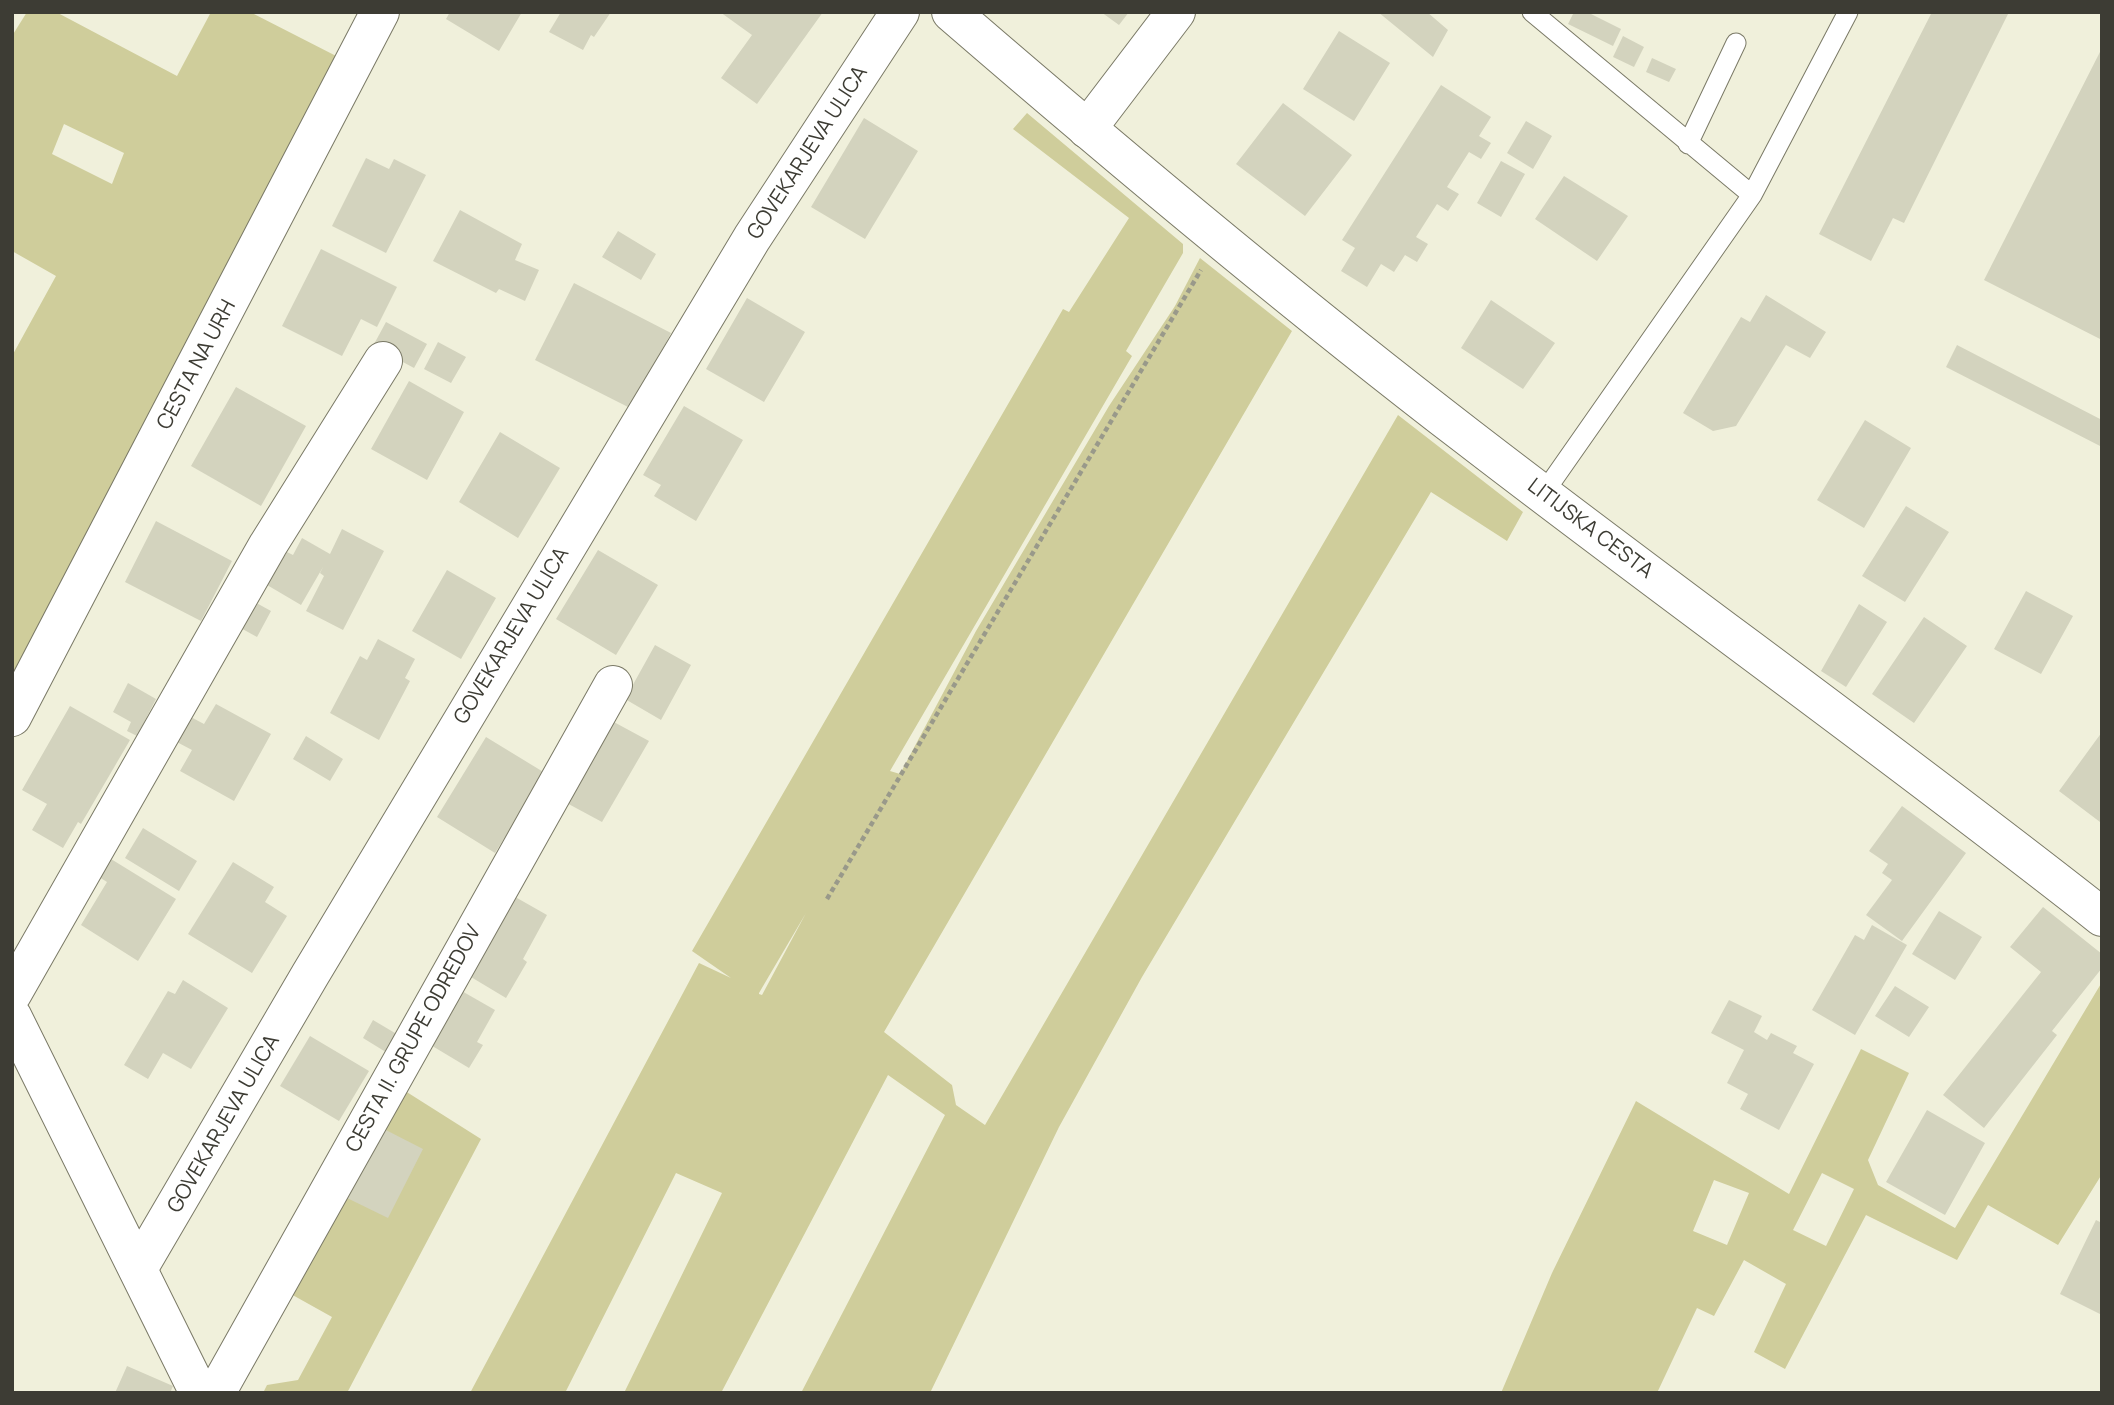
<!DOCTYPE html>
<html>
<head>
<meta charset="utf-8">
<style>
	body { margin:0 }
	#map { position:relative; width:2114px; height:1405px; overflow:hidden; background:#f0f0db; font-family:Manrope,sans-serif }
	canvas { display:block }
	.frame { position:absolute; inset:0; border:14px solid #3d3c34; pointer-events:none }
</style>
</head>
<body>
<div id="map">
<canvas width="2114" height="1405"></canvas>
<div class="frame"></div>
</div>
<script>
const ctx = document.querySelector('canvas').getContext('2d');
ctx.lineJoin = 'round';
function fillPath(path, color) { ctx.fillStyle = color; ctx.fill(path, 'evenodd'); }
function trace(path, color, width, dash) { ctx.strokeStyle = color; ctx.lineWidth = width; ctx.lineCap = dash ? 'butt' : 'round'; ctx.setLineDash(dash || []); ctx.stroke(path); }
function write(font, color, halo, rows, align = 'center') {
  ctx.font = font + ' Manrope,sans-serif'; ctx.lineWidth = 7; ctx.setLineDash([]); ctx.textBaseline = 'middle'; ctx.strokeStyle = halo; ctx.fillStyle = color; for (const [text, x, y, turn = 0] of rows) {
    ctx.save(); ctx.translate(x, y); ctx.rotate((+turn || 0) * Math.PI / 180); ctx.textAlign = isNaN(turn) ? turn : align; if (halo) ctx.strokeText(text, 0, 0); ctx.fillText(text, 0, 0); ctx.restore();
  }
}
fillPath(new Path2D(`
	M27,12H56L177,76L211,12H250L342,59L12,697V356L56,276L12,251V36ZM64,124L124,153L112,184L52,154Z
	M1027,113L1183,244V253L1126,351L1132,356L890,771L900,774L976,631L1109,406L1175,306L1200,258L1292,331L884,1032L952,1085L956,1105L985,1125L1398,415L1523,512L1507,541L1431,492L1142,977L1059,1127L930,1393H801L945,1115L888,1075L721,1393H624L722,1193L676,1173L565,1393H470L699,963L731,978L692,951L1063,309L1069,312L1129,218L1013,129ZM806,913L762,995L759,994V993Z
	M2102,982V1174L2058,1245L1988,1205L1957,1260L1866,1215L1785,1369L1754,1352L1786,1284L1744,1260L1714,1316L1697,1308L1657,1393H1501L1552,1273L1636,1101L1789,1194L1861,1049L1909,1073L1868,1160L1878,1185L1955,1228ZM1822,1173L1854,1189L1826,1246L1793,1230ZM1714,1180L1749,1193L1727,1245L1693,1231Z
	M402,1089L481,1139L347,1393H263L267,1385L298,1380L332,1317L289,1293Z`), '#cfcd9b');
fillPath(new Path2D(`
	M450,12H522L499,51L446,19Z
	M611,12L594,37L591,35L583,50L549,32L561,12Z
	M720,12H823L757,104L721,78L752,35Z
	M1101,12H1129L1119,25Z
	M1378,12H1427L1448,30L1433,57Z
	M1574,12H1587L1621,29L1613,46L1568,24Z
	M1932,12H2009L1904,223L1893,218L1871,261L1819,234Z
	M1339,31L1390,63L1354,121L1303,89Z
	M1623,36L1644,47L1634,67L1613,57Z
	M2102,48V340L1984,280Z
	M1652,58L1676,69L1669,82L1646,72Z
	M1441,85L1491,117L1479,136L1491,143L1481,159L1469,152L1447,187L1459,194L1448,211L1437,204L1416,237L1428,244L1417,262L1405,255L1394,272L1381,264L1367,287L1341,271L1355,248L1342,240Z
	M1283,103L1352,155L1305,216L1236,164Z
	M864,118L918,151L865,239L811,207Z
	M1526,121L1552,136L1533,169L1507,153Z
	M366,158L389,169L394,159L426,175L386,253L332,226Z
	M1501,161L1525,174L1501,217L1477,203Z
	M1564,176L1628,216L1597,261L1535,219Z
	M460,210L522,244L515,260L539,270L525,301L499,289L496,293L433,261Z
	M618,231L656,254L641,280L602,257Z
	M321,249L397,287L377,327L361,319L342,356L282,326Z
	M574,283L671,333L632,409L535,360Z
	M1766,295L1826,332L1810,358L1786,345L1736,426L1713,431L1683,413L1741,317L1750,322Z
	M747,298L805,332L764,402L706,369Z
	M1491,300L1555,343L1523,389L1461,348Z
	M386,322L427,344L414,368L373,346Z
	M438,342L466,357L451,383L424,369Z
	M1957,345L2102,420V447L1946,367Z
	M409,381L464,412L427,480L371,449Z
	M236,387L306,426L261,506L191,466Z
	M684,406L743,440L696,521L654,496L661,485L643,475Z
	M1865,420L1911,448L1864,528L1817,500Z
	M500,432L560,468L518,538L459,502Z
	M1906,506L1949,532L1905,602L1862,576Z
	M156,521L232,561L201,621L125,582Z
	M342,529L384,551L343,630L306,611L324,576L320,573L323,567L301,605L262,582L281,549L293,555L302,538L330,554Z
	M598,550L658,585L616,655L556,619Z
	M447,570L496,598L461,659L412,631Z
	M2026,591L2073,616L2041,674L1994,649Z
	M251,600L271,611L257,637L237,626Z
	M1859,604L1887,622L1846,687L1821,671Z
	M1924,617L1967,646L1914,723L1872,694Z
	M378,639L415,659L405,678L410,681L379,740L330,713L360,656L367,660Z
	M655,645L691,665L661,720L625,699Z
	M128,683L156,699L137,736L127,731L131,722L113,712Z
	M216,704L271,734L234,801L180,771L192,750L173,740L187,715L204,724Z
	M70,706L130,740L81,824L78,822L63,848L32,830L47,804L22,790Z
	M612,721L649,741L602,822L563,801Z
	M2102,732V819L2100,822L2059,791Z
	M306,736L343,759L330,781L293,759Z
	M486,737L545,773L495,853L437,817Z
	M1902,806L1966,853L1902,941L1866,915L1892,880L1882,873L1888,864L1869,851Z
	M143,828L197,861L179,891L125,858Z
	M111,859L176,899L138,961L81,925L107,882L99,877Z
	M233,862L274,887L265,902L287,916L252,973L188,934Z
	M510,894L547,915L523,959L527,962L506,998L471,977L486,950L481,948Z
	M2043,907L2102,954V968L2052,1031L2057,1035L1984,1128L1943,1095L2041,972L2010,947Z
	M1939,911L1982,937L1955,980L1912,954Z
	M1872,925L1907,945L1855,1035L1812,1010L1855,935L1864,940Z
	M183,980L228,1008L191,1069L163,1053L148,1079L124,1065L168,991L175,994Z
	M1895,986L1929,1007L1909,1037L1875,1016Z
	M460,990L495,1010L477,1042L483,1045L469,1068L429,1044Z
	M1729,1000L1762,1016L1754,1032L1767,1040L1771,1033L1797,1046L1793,1053L1814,1064L1779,1130L1740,1109L1748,1094L1727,1083L1744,1050L1711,1033Z
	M373,1020L400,1036L389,1054L363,1038Z
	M310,1036L369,1071L339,1121L280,1086Z
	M1927,1110L1985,1143L1945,1215L1886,1182Z
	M380,1127L423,1149L388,1218L345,1197Z
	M2096,1220L2102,1223V1315L2060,1294Z
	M127,1366L173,1386L170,1393H115Z`), '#d3d3be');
const service = new Path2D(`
	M1532,12L1752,195
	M1688,144L1736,43
	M1543,494L1752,195L1848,12`);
const minor = new Path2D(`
	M1087,129L1176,12
	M12,717L380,12
	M12,994L268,545L383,361
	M138,1269L310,975L752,238L900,12
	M216,1393L613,685`);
const tertiary = new Path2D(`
	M12,1016L199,1393`);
const secondary = new Path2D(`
	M951,12C1120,158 1291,301 1468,437C1678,599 1894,753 2102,917`);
trace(service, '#7a7966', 21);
trace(minor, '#7a7966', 40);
trace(tertiary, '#7a7966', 40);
trace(secondary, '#7a7966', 40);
trace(new Path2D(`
	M827,899L1201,270`), '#99998a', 4.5, [5, 3.5]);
trace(service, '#fff', 19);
trace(minor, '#fff', 38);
trace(tertiary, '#fff', 38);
trace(secondary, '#fff', 38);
write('21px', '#3d3c34', '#fff', [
	["GOVEKARJEVA ULICA",808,153,-57],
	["CESTA NA URH",197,365,-62],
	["LITIJSKA CESTA",1590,529,37],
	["GOVEKARJEVA ULICA",512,636,-59],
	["CESTA II. GRUPE ODREDOV",414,1039,-61],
	["GOVEKARJEVA ULICA",224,1124,-60]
]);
</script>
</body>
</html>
